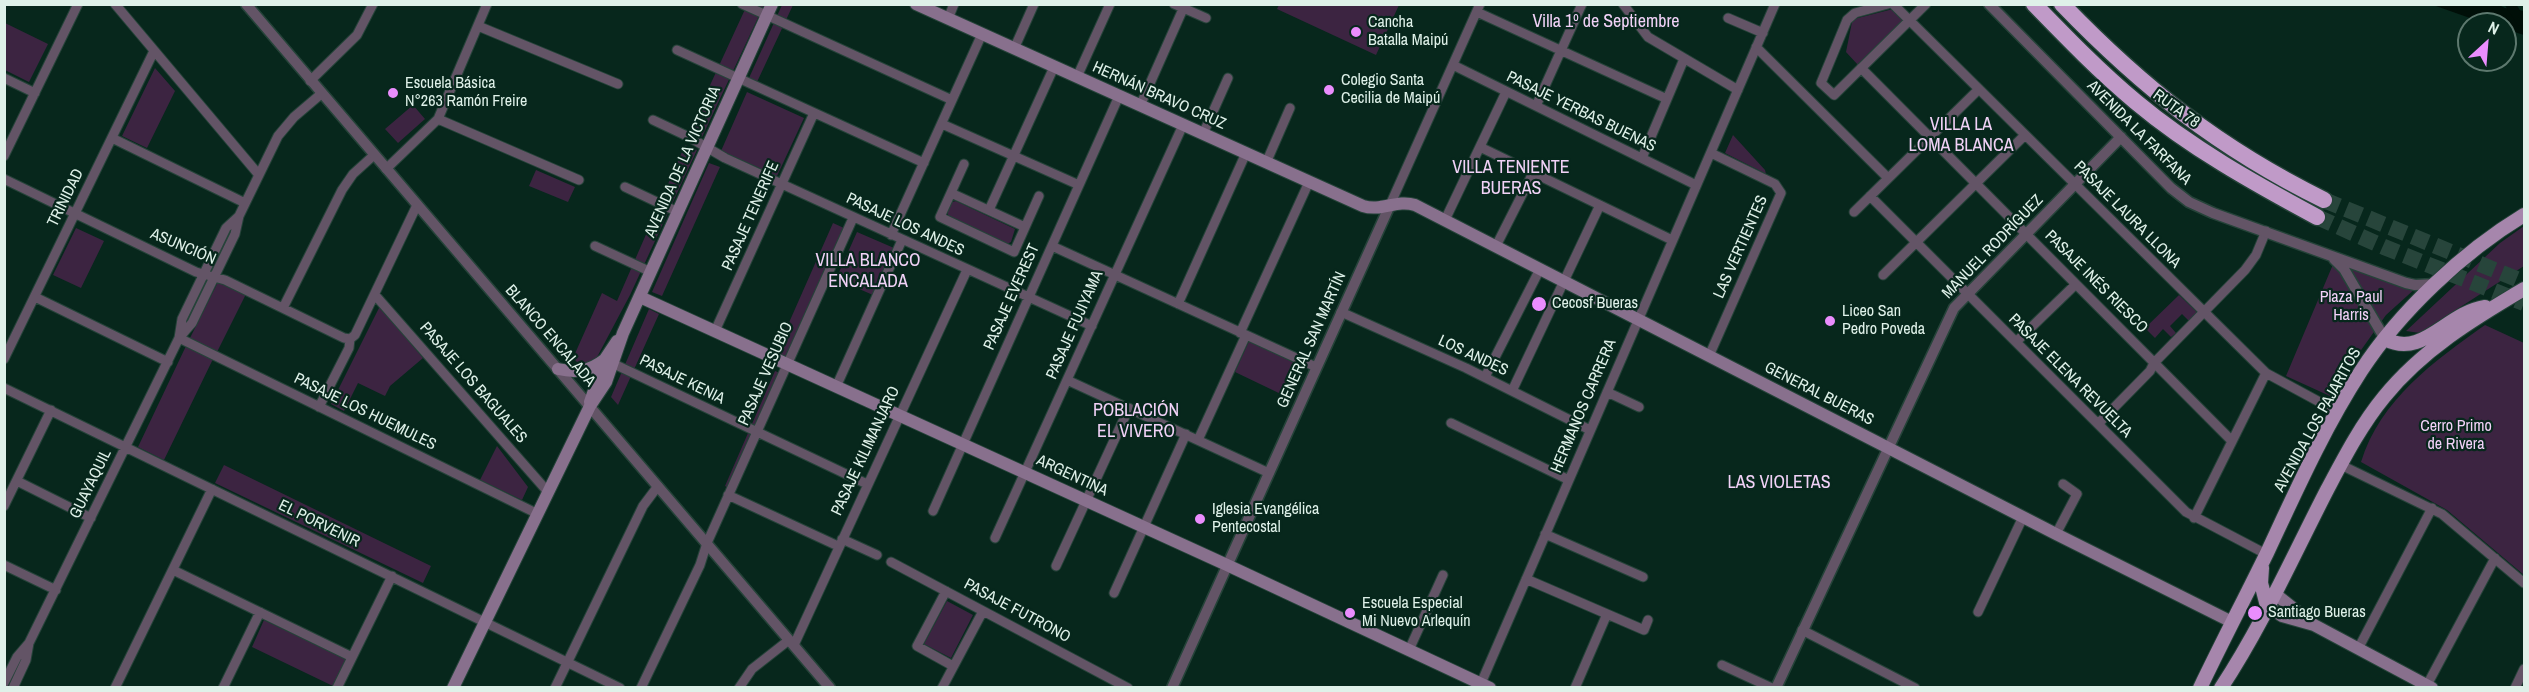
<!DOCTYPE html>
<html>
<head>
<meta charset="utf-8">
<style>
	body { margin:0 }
	#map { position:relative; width:2529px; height:692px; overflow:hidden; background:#07271c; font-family:"Archivo Narrow",sans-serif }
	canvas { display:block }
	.frame { position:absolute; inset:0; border:6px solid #dff1e9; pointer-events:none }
	.north { position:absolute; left:2457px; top:12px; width:60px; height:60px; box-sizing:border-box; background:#07271c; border:2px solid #5d786e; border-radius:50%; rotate:26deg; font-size:16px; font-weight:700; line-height:24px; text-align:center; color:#dff1e9 }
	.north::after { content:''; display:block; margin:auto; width:21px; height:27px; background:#ea8dfd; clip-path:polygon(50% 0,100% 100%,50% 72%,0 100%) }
</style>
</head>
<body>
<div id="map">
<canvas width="2529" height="692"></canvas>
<div class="frame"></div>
<div class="north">N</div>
</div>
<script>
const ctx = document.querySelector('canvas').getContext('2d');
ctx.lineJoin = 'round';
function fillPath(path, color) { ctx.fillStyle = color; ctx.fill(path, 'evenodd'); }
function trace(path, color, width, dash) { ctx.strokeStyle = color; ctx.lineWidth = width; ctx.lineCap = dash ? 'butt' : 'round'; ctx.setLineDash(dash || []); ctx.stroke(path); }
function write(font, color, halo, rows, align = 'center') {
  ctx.font = font + ' "Archivo Narrow",sans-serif'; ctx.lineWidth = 4.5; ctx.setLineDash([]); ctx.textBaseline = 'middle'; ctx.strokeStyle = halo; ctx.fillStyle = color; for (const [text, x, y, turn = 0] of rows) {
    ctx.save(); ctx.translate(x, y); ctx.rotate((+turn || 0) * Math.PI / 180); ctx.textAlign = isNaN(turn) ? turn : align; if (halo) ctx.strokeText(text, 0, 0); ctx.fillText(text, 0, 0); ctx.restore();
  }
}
fillPath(new Path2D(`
	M747,5H764L702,137L688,133Z
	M782,5H793L757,82L749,78Z
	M1279,5L1399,4V5L1376,55L1277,9Z
	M1893,9L1904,20L1858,65L1846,52L1852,22L1854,19Z
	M5,23L48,44L29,82L5,70Z
	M155,68L175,91L147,148L122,136Z
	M747,92L804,118L777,176L721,151Z
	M413,105L425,119L398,143L385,129Z
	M1733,135L1765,170L1766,174L1725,153Z
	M685,145L697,150L630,295L595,361L579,364L573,358L602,293L617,301Z
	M709,163L720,167L662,296L652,292Z
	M536,170L575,187L568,202L529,186Z
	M956,201L1015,229L1011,242L1007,244L949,217L947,212L952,202Z
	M833,223L844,228L786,357L776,352Z
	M2524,226V266L2420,333L2406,331L2500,243Z
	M76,228L104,241L81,288L53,275Z
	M857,232L894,248L873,295L836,279Z
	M2334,262L2417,287L2386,315L2349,367L2332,397L2286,376Z
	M219,280L246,294L217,352L190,338Z
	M2179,295L2199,314L2190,322L2182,314L2170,326L2176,333L2171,337L2163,329L2155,338L2145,328Z
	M380,306L423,358L390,386L385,396L358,383L344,411L331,404Z
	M649,309L659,314L618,405L611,397Z
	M2485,325L2524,343V575L2447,510L2361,462C2380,400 2434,361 2485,325Z
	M1249,341L1300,365L1285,396L1235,372Z
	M186,346L213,359L164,460L138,447Z
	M775,371L780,373L730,489L725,486Z
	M497,446L528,487L522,500L480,480Z
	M224,465L431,566L423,583L215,483Z
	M947,601L973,615L951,658L924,644Z
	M264,620L348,660L335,687L252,647Z`), '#3c2441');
fillPath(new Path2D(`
	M2433,5H2499L2505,8L2524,11V35L2505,29V24H2487Z`), '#000f08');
trace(new Path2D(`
	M2510,4L2521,21`), '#000f08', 10);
trace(new Path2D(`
	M2324,200L2524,282
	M2317,217L2384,247L2524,303`), '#27453b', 16, [16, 8]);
const minor = new Path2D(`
	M115,4L259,175
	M742,4L952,100
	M1174,4L1206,18
	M1623,4L1648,37L1738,90
	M1888,4L1855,13L1847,20L1821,83L1834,95L1926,4
	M1893,4L2266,373L2338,412
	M1477,12L1667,99
	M1728,18L1763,33
	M948,19L954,4
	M478,26L618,84
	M1756,47L1888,178
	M1014,49L1034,4
	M677,50L924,163
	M1453,65L1696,185
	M1861,68L2232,441
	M1077,77L1110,4
	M4,78L35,93
	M310,81L357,35L373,4
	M1140,106L1183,9
	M1536,106L1582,4
	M438,119L579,180
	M653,120L689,137L725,158L1092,326
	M942,124L1079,185
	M1203,134L1228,78
	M112,138L245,203
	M1480,147L1672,240
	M4,156L78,4
	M1642,158L1684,59
	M1266,163L1290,108
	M964,164L940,217L1014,252L1039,196
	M386,169L438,119L487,4
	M4,179L196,272L225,280L344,338L350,339
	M625,187L678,212
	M951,193L1025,227
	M1870,196L2186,512L2266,554
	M1390,205L1480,4
	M989,210L1054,67
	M1854,212L1979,89
	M1445,220L1506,92
	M891,235L982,34
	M595,246L651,272
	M1052,246L1316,367
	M1496,246L1533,173
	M1883,275L2025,135
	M375,295L548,492
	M35,297L168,362
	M1178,304L1246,153
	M283,308L342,190L353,174L374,155
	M1341,312L1466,368L1590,430
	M715,331L814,113
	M1240,333L1309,182
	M179,338L538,514
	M179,338L182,319L226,228L239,216
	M350,339L355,335L417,205
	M2016,342L2076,284
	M1709,356L1781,193L1775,184L1711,153
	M4,359L154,51
	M614,364L867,484
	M1485,377L1540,269
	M1067,380L1269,473
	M836,387L902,240
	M4,388L620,688
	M1512,391L1600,205
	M1607,392L1639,407
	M319,407L349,348L350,339
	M1451,423L1569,480
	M2098,424L2150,371L2154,363L2245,270L2256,255L2266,231
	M1198,440L1246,335
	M2341,465L2442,514L2524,583
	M17,481L91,518
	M728,495L838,546
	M4,506L51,410
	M933,511L1119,96
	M2194,518L2266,373
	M1545,534L1643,577
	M2056,534L2077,494L2063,484
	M995,538L1183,125
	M842,539L877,555
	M891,562L1128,688
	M4,565L56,590
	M1056,566L1129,408
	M173,570L352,657
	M1526,579L1644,630L1648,620
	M946,591L917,646L953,666
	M1114,593L1186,434
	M1978,612L2023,517
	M1802,630L1915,688
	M794,645L967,270
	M2358,649L2432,508
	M1409,650L1443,575
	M1722,665L1772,688
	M4,683L17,657L29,643L179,338L192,323L235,234L239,216L278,136L294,117L321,94
	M2427,685L2495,558
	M13,688L26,660L29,643
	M115,688L212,489
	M223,688L260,612
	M337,688L392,576
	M555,688L643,506L658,486
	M641,688L700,565L707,543L853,218
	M739,688L752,669L789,640
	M942,688L983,611
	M1479,688L1775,4
	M1575,688L1607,614
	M2515,688L2524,669`);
const tertiary = new Path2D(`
	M246,4L830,688
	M1989,4L2171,188L2189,202L2213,213L2406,283L2415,285L2436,284
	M2334,259L2344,269L2385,339
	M1172,688L1390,205
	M1776,688L1954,308L2121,137`);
const secondary = new Path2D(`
	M916,4L1363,206C1381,212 1397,199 1415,205L2056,534L2232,622
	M640,297L1227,565L1490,688
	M558,369C576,373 590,371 604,360
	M590,402L605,359L617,341
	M2274,593L2313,624
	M2267,606L2282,616L2314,625L2432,688
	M453,688L590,406L606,382L623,333L772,4`);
const primary = new Path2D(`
	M2385,339C2423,359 2446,313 2485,307
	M2262,568L2261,583L2267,606
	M2200,688C2222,642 2245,598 2267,553C2296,491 2324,428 2361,371C2400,311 2463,252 2524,215
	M2221,688C2262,626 2293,556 2327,490C2344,458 2361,425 2384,397C2422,350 2473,319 2524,289`);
const motorway = new Path2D(`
	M2034,4C2067,38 2100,72 2136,102C2191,148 2254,183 2317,217
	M2062,4C2143,88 2219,148 2324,200`);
trace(minor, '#254339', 11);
trace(tertiary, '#254339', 13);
trace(secondary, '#254339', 14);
trace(primary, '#254339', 16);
trace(motorway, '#254339', 19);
trace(minor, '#635466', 9);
trace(tertiary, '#635466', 10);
trace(secondary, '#88708d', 12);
trace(primary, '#a686ac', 14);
trace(motorway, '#c09ac8', 16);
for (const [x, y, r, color] of [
	[1356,32,6,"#ea8dfd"],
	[1329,90,6,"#ea8dfd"],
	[393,93,6,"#ea8dfd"],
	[1539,304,8,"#ea8dfd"],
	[1830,321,6,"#ea8dfd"],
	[1200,519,6,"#ea8dfd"],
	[1350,613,6,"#ea8dfd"],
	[2255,613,8,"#ea8dfd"]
]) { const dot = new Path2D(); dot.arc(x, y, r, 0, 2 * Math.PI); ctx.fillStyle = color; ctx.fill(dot); trace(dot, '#07271c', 2); }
write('16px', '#dff1e9', '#07271c', [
	["Cancha",1368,23],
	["Batalla Maipú",1368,41],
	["Colegio Santa",1341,81],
	["Cecilia de Maipú",1341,99],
	["Escuela Básica",405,84],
	["N°263 Ramón Freire",405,102],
	["Cecosf Bueras",1552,304],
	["Liceo San",1842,312],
	["Pedro Poveda",1842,330],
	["Iglesia Evangélica",1212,510],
	["Pentecostal",1212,528],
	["Escuela Especial",1362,604],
	["Mi Nuevo Arlequín",1362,622],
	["Santiago Bueras",2268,613]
], 'left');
write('16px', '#dff1e9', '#07271c', [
	["HERNÁN BRAVO CRUZ",1159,96,24],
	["RUTA 78",2176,109,36],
	["PASAJE YERBAS BUENAS",1581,112,26],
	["AVENIDA LA FARFANA",2139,133,45],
	["AVENIDA DE LA VICTORIA",683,162,-66],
	["TRINIDAD",66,198,-64],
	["PASAJE LAURA LLONA",2127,215,45],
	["PASAJE TENERIFE",751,216,-66],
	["PASAJE LOS ANDES",905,225,25],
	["ASUNCIÓN",183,247,23],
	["LAS VERTIENTES",1741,247,-66],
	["MANUEL RODRÍGUEZ",1993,247,-46],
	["PASAJE INÉS RIESCO",2096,282,45],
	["PASAJE EVEREST",1012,297,-66],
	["PASAJE FUJIYAMA",1075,325,-66],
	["BLANCO ENCALADA",550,336,49],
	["GENERAL SAN MARTÍN",1312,340,-66],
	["LOS ANDES",1473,356,25],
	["PASAJE VESUBIO",766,374,-66],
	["PASAJE ELENA REVUELTA",2070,376,45],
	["PASAJE KENIA",682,380,26],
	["PASAJE LOS BAGUALES",473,383,49],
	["GENERAL BUERAS",1819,394,27],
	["HERMANOS CARRERA",1584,406,-67],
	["PASAJE LOS HUEMULES",365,412,26],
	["AVENIDA LOS PAJARITOS",2318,420,-61],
	["PASAJE KILIMANJARO",866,451,-65],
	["ARGENTINA",1072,476,25],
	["GUAYAQUIL",91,484,-64],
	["EL PORVENIR",319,524,26],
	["PASAJE FUTRONO",1017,611,28]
]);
write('16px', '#f3d2f9', '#07271c', [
	["Plaza Paul",2351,298],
	["Harris",2351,316],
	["Cerro Primo",2456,427],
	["de Rivera",2456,445]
]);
write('18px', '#f1d2f7', '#07271c', [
	["Villa 1º de Septiembre",1606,22],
	["VILLA LA",1961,125],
	["LOMA BLANCA",1961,146],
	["VILLA TENIENTE",1511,168],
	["BUERAS",1511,189],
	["VILLA BLANCO",868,261],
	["ENCALADA",868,282],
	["POBLACIÓN",1136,411],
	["EL VIVERO",1136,432],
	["LAS VIOLETAS",1779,483]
]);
</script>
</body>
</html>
